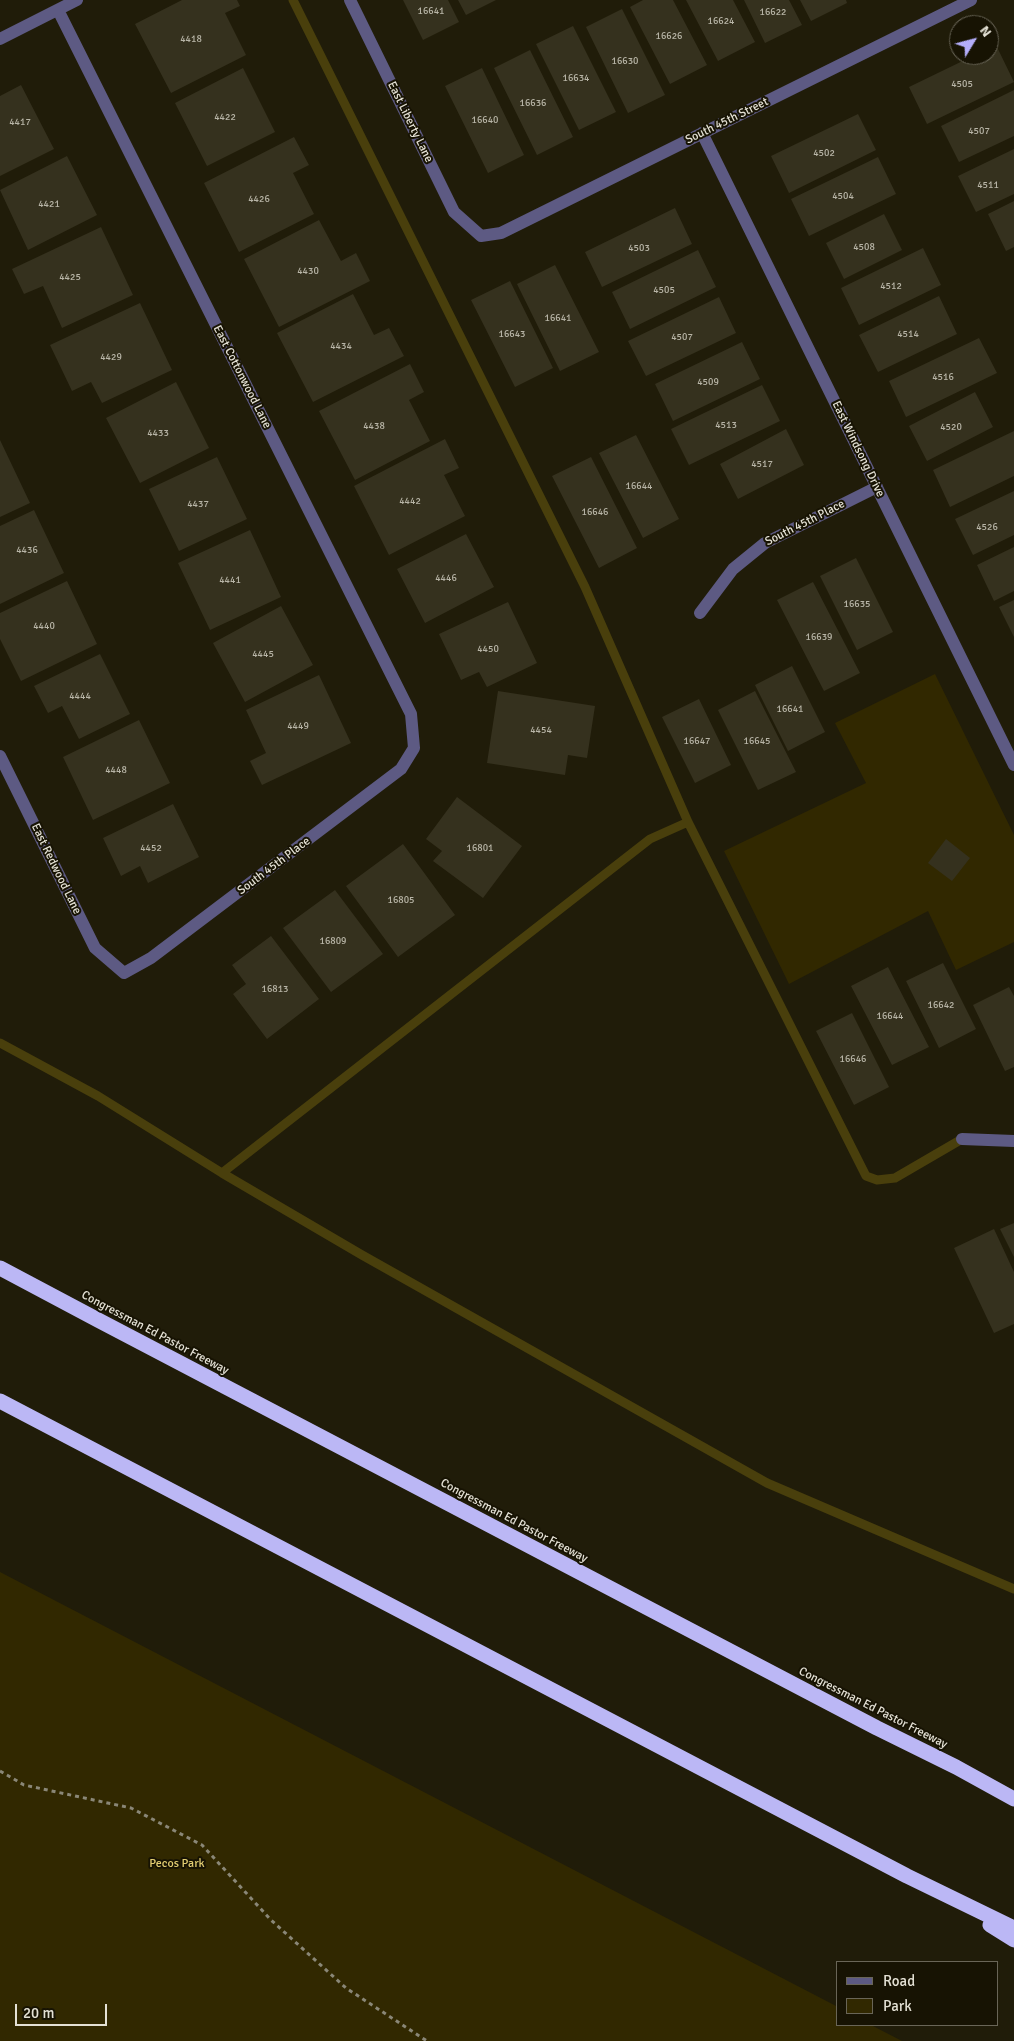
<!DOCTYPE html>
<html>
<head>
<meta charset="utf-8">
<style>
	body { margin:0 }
	#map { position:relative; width:1014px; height:2041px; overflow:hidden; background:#201c09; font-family:Signika,sans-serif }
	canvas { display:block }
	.legend { position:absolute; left:836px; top:1961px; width:162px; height:65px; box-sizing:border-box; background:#171303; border:1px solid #696557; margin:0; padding:6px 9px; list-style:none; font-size:15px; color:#e4e1d5 }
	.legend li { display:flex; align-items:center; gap:10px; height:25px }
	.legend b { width:25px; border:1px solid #696557 }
	.north { position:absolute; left:949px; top:15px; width:50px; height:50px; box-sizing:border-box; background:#171303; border:1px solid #696557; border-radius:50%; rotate:53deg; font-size:14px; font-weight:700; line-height:20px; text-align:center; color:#e4e1d5 }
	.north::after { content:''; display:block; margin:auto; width:18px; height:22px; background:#b3adf9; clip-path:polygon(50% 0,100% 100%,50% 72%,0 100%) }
	.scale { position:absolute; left:15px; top:2004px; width:92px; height:22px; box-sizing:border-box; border:2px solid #e4e1d5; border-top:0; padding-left:6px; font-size:15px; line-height:18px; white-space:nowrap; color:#e4e1d5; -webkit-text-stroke:4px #171303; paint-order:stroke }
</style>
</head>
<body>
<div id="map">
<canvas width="1014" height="2041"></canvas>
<ul class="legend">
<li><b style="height:6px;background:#5d5a83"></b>Road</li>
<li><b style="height:14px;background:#312800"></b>Park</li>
</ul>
<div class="north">N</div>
<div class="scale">20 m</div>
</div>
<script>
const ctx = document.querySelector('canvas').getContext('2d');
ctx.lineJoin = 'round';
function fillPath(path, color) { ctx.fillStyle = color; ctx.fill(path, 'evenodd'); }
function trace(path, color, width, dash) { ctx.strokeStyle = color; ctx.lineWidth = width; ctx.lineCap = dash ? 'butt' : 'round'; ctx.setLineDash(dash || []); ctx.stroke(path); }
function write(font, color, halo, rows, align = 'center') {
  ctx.font = font + ' Signika,sans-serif'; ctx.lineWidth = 4; ctx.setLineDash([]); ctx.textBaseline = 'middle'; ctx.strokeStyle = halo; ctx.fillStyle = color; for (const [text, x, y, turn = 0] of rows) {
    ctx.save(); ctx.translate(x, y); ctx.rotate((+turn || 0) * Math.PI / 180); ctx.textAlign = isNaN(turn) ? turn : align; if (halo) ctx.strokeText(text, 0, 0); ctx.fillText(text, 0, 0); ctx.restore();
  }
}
fillPath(new Path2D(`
	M935,674L1014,835V942L956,970L928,911L789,984L724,851L866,783L835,723Z
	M0,1572L838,2007V2025H871L902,2041H0Z`), '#312800');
trace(new Path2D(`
	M293,0L585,587L688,822L866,1176L877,1180L895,1178L962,1139
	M0,1043L98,1096L222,1173L362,1255L767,1483L1014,1589
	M222,1173L650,839L688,822`), '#493f0c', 9);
fillPath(new Path2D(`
	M182,0H237L240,6L225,13L246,55L171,93L135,24Z
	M403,0H448L459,22L423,40Z
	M458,0H496L466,15Z
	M643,0H673L707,65L670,84L630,7Z
	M686,0H733L755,42L718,61Z
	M744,0H789L802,25L765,43Z
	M800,0H846L847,3L811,21Z
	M622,9L665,95L628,113L586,27Z
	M573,26L616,112L579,130L536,44Z
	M996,45L1014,82L927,124L909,87L975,55H989V48Z
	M530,50L573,137L537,155L494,68Z
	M243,68L275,132L207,166L175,103Z
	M482,68L524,155L488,173L445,86Z
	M21,85L54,149L0,176V96Z
	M1014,90V136L959,162L941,126Z
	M858,114L876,150L789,193L771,156Z
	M294,137L309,165L293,173L314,214L239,252L204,183Z
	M1014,149V194L976,212L958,176Z
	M67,156L97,215L28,250L0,190Z
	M878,157L896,194L809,236L791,199Z
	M1014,201V247L1006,251L988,214Z
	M675,208L692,244L602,287L585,252Z
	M884,214L902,250L844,279L826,243Z
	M319,220L341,261L356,253L370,281L279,327L244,259Z
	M101,227L133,295L62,328L43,286L24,294L12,269Z
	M923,248L941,285L859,325L841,288Z
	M698,250L716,287L630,329L612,292Z
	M555,265L599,352L560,371L517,284Z
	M510,281L553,368L515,387L471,300Z
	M353,294L374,335L389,328L404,356L313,402L277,333Z
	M939,296L957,334L878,372L859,335Z
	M719,297L736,333L646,376L628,341Z
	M140,303L172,370L102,403L91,382L72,391L50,345Z
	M979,338L997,373L906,417L889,381Z
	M742,342L760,379L673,421L655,384Z
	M410,364L424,392L409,400L430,441L355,480L319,411Z
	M176,382L209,448L140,483L106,418Z
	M762,385L780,421L689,465L671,429Z
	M975,392L993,427L927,461L909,426Z
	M786,429L804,465L738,499L720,464Z
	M1014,431V476L950,507L933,470Z
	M636,435L679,519L643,538L599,453Z
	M445,439L459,468L444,475L465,516L389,555L354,486Z
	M0,440L30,503L0,517Z
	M217,457L247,519L179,551L149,489Z
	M591,457L637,548L599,568L552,476Z
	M1014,491V535L973,555L955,519Z
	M34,510L64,573L0,604V526Z
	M250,530L281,597L210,630L178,563Z
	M466,534L494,587L425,623L397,569Z
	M1014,547V591L994,601L977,565Z
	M856,558L893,632L857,650L820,576Z
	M67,581L97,644L21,681L0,639V613Z
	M813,582L860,673L824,691L777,600Z
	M1014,600V637L999,607Z
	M508,602L537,663L487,687L479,672L461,680L439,634Z
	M281,606L313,665L245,702L213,643Z
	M100,654L130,714L79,739L62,706L48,713L34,686Z
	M792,666L825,732L788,751L755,685Z
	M319,675L351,743L262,785L250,761L266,753L246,710Z
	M498,691L595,706L587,758L568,755L565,775L487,763Z
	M755,691L796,772L758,790L718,710Z
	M699,699L731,765L695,783L662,717Z
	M139,720L170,783L93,820L63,757Z
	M457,797L522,846L483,898L433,861L442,851L426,839Z
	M173,804L199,857L148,883L140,866L121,876L103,838Z
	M946,839L970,858L952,881L928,863Z
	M403,844L455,915L398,957L346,886Z
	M335,890L383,954L331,992L283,928Z
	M271,936L319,999L267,1039L233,994L246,984L232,965Z
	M943,963L976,1029L939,1048L906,981Z
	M888,967L929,1047L892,1065L851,986Z
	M1009,987L1014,996V1067L1005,1071L973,1005Z
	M852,1013L889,1087L854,1105L816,1031Z
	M1014,1223V1257L1000,1229Z
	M994,1229L1014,1272V1324L994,1333L954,1248Z`), '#35311e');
trace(new Path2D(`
	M0,1771L24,1785L131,1808L202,1845L271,1920L346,1988L427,2041`), '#8a8777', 3, [4, 4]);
trace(new Path2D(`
	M350,0L454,212L481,236L501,233L971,0
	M0,39L77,0
	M702,133L1014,765
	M700,613L733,569L765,543L877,487
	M0,756L95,948L124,973L151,958L401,769L414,748L411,714L58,10
	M962,1139L1014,1141`), '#5d5a83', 12);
trace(new Path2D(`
	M0,1268L98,1320L877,1728L956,1767L1014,1799
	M0,1401L907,1876L1014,1928
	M990,1925L1014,1940`), '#bbb7f5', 15);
write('10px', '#b8b5a7', null, [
	["16641",431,11],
	["16622",773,12],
	["16624",721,21],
	["16626",669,36],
	["4418",191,39],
	["16630",625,61],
	["16634",576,78],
	["4505",962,84],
	["16636",533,103],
	["4422",225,117],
	["16640",485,120],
	["4417",20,122],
	["4507",979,131],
	["4502",824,153],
	["4511",988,185],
	["4504",843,196],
	["4426",259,199],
	["4421",49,204],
	["4508",864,247],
	["4503",639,248],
	["4430",308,271],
	["4425",70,277],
	["4512",891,286],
	["4505",664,290],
	["16641",558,318],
	["16643",512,334],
	["4514",908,334],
	["4507",682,337],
	["4434",341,346],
	["4429",111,357],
	["4516",943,377],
	["4509",708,382],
	["4513",726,425],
	["4438",374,426],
	["4520",951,427],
	["4433",158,433],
	["4517",762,464],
	["16644",639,486],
	["4442",410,501],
	["4437",198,504],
	["16646",595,512],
	["4526",987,527],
	["4436",27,550],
	["4446",446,578],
	["4441",230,580],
	["16635",857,604],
	["4440",44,626],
	["16639",819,637],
	["4450",488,649],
	["4445",263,654],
	["4444",80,696],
	["16641",790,709],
	["4449",298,726],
	["4454",541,730],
	["16647",697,741],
	["16645",757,741],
	["4448",116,770],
	["4452",151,848],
	["16801",480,848],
	["16805",401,900],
	["16809",333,941],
	["16813",275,989],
	["16642",941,1005],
	["16644",890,1016],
	["16646",853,1059]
]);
write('12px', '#e4e1d5', '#171303', [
	["South 45th Street",727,121,-26],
	["East Liberty Lane",410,122,64],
	["East Cottonwood Lane",242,377,63],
	["East Windsong Drive",858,449,64],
	["South 45th Place",805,523,-27],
	["South 45th Place",274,866,-37],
	["East Redwood Lane",56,869,64],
	["Congressman Ed Pastor Freeway",155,1333,28],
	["Congressman Ed Pastor Freeway",514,1521,28],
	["Congressman Ed Pastor Freeway",873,1708,27]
]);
write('12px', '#e3ce72', '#171303', [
	["Pecos Park",177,1864]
]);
</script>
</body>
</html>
